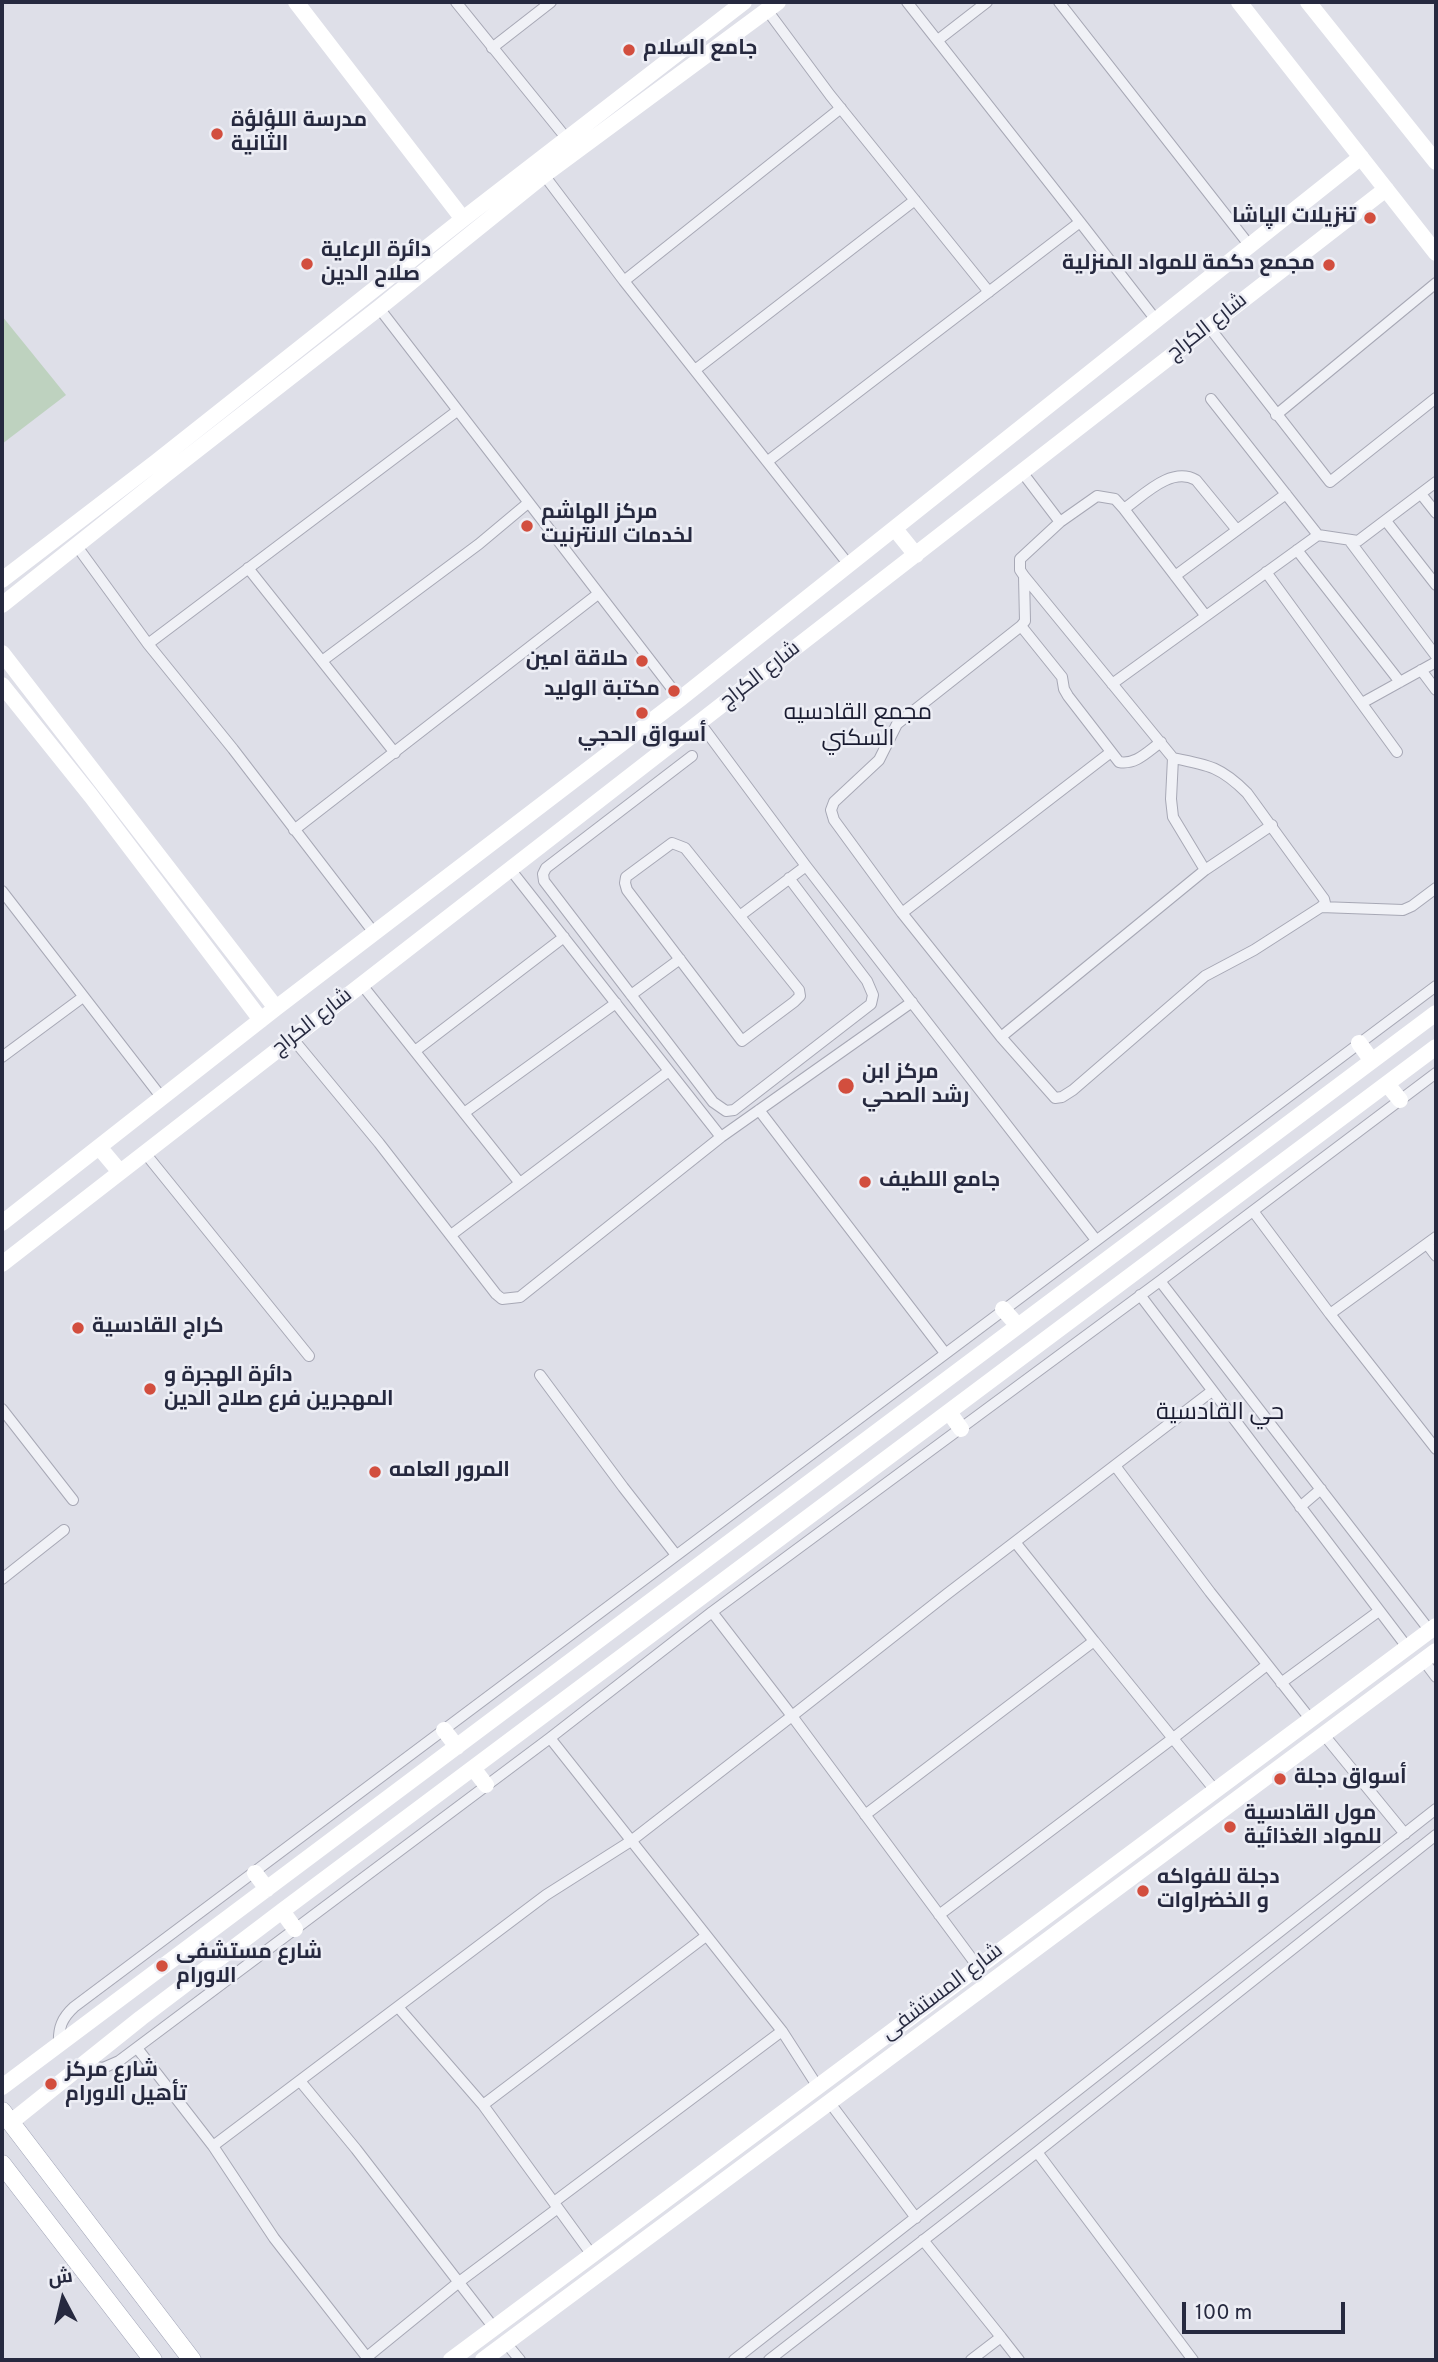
<!DOCTYPE html>
<html>
<head>
<meta charset="utf-8">
<style>
	body { margin:0 }
	#map { position:relative; width:1438px; height:2362px; overflow:hidden; background:#dedfe8; font-family:Overpass,Cairo,sans-serif }
	canvas { display:block }
	.frame { position:absolute; inset:0; border:4px solid #26293f; pointer-events:none }
	.north { position:absolute; left:28px; top:2264px; width:70px; height:70px; -webkit-text-stroke:5px #edeef5; paint-order:stroke; rotate:353deg; font-size:19px; font-weight:700; line-height:28px; text-align:center; color:#26293f }
	.north::after { content:''; display:block; margin:auto; width:24px; height:32px; background:#26293f; clip-path:polygon(50% 0,100% 100%,50% 72%,0 100%) }
	.scale { position:absolute; left:1182px; top:2302px; width:163px; height:32px; box-sizing:border-box; border:4px solid #26293f; border-top:0; padding-left:9px; font-size:21px; line-height:24px; white-space:nowrap; color:#26293f; -webkit-text-stroke:5px #edeef5; paint-order:stroke }
</style>
</head>
<body>
<div id="map">
<canvas width="1438" height="2362"></canvas>
<div class="frame"></div>
<div class="north">ش</div>
<div class="scale">100 m</div>
</div>
<script>
const ctx = document.querySelector('canvas').getContext('2d');
ctx.lineJoin = 'round';
function fillPath(path, color) { ctx.fillStyle = color; ctx.fill(path, 'evenodd'); }
function trace(path, color, width, dash) { ctx.strokeStyle = color; ctx.lineWidth = width; ctx.lineCap = dash ? 'butt' : 'round'; ctx.setLineDash(dash || []); ctx.stroke(path); }
function write(font, color, halo, rows, align = 'center') {
  ctx.font = font + ' Overpass,Cairo,sans-serif'; ctx.lineWidth = 5; ctx.setLineDash([]); ctx.textBaseline = 'middle'; ctx.strokeStyle = halo; ctx.fillStyle = color; for (const [text, x, y, turn = 0] of rows) {
    ctx.save(); ctx.translate(x, y); ctx.rotate((+turn || 0) * Math.PI / 180); ctx.textAlign = isNaN(turn) ? turn : align; if (halo) ctx.strokeText(text, 0, 0); ctx.fillText(text, 0, 0); ctx.restore();
  }
}
fillPath(new Path2D(`
	M2,316L66,395L2,444Z`), '#bed2bf');
const street = new Path2D(`
	M456,2L567,139
	M1059,2L1250,246
	M767,10L830,95L989,292
	M938,40L987,2
	M492,48L551,2
	M544,175L624,281L849,565
	M1080,222L1156,320
	M624,281L841,108
	M379,308L680,699
	M1209,327L1330,482L1436,398
	M695,370L915,200
	M1211,399L1318,535L1358,541L1436,482
	M1276,415L1436,283
	M768,461L1080,222L907,2
	M1022,472L1060,522
	M1421,494L1436,513
	M1124,509C1144,495 1171,466 1196,480L1237,530
	M1386,521L1436,585
	M1349,540L1436,656
	M76,545L148,644L233,749L375,934
	M1297,550L1400,682
	M248,568L395,753
	M1266,572L1397,752
	M1024,576L1025,621L1021,626L897,724L879,760L834,802L831,810L834,820L902,913L1001,1037L1055,1098L1062,1097L1073,1090L1205,976L1254,950L1321,907L1403,910L1412,906L1436,888
	M1175,576L1286,494
	M1205,615L1124,509L1115,499L1097,496L1060,522L1020,559V570L1024,576L1173,758L1171,799L1173,817L1205,870
	M1021,626L1062,677L1064,689L1068,696L1119,762C1136,765 1147,752 1161,742
	M148,644L457,411
	M322,661L479,544L528,503
	M1421,670L1436,690
	M1112,684L1318,535
	M1362,703L1436,662
	M700,723L806,866L1096,1240
	M692,756L546,868L543,874L544,881L713,1102L726,1111L734,1110L871,1004L873,995L867,981L789,878
	M1173,758C1209,765 1221,767 1247,793L1324,899L1325,903L1321,907
	M294,830L598,594
	M672,843L685,848L799,990L800,996L794,1002L742,1041L627,890L625,883L626,877Z
	M2,891L162,1098
	M902,913L1111,752
	M741,915L806,866
	M362,985L519,1182
	M631,995L680,959
	M1001,1037L1205,870L1272,825
	M293,1039L379,1143L496,1294L502,1299L520,1297L721,1137L510,869
	M415,1051L564,937
	M2,1057L83,997
	M759,1110L945,1353
	M464,1113L616,1003
	M721,1137L912,1002
	M145,1153L309,1356
	M1253,1211L1330,1314L1436,1449
	M451,1235L669,1071
	M1427,1244L1436,1256
	M1160,1281L1430,1631
	M1140,1295L1407,1647
	M1330,1314L1436,1237
	M540,1375L623,1487L676,1555
	M2,1409L73,1500
	M1116,1467L1210,1592L1311,1720
	M1300,1507L1321,1489
	M1015,1542L1094,1641
	M2,1579L64,1530
	M712,1612L792,1716L947,1594L1212,1391
	M1424,1661L1436,1677
	M1281,1683L1379,1611
	M1324,1735L1405,1834
	M550,1738L782,2031L818,2087
	M865,1815L1094,1641L1214,1789
	M939,1915L1172,1739L1267,1665
	M398,2007L483,2105L592,2255
	M59,2044C58,2028 62,2018 74,2007L1436,986
	M137,2048L213,2146L274,2238L369,2360
	M82,2065L103,2068L119,2061L550,1738L712,1612L1160,1281L1436,1073
	M300,2081L356,2149L494,2328
	M830,2103L916,2218
	M483,2105L706,1936
	M213,2146L546,1895L631,1841L792,1716L978,1967
	M1037,2152L1193,2360
	M554,2202L782,2031
	M923,2240L1001,2337L971,2360
	M1001,2337L1019,2360
	M506,2343L520,2360
	M367,2357L459,2282L558,2208
	M734,2360L1436,1809
	M769,2360L1037,2152L1436,1835`);
const primary = new Path2D(`
	M2,2111L192,2360
	M2,2164L153,2360`);
trace(street, '#a7a8b5', 12);
trace(primary, '#9da0b4', 19);
trace(street, '#f0f1f6', 10);
trace(new Path2D(`
	M296,2L463,219
	M1239,2L1436,253
	M1308,2L1436,162
	M895,529L916,555
	M2,580L156,462L463,219L744,2
	M2,605L165,475L379,308L544,175L778,2
	M2,653L276,1008
	M2,685L91,796L261,1020
	M1359,1043L1372,1061
	M1387,1084L1400,1100
	M99,1147L120,1172
	M2,1223L276,1008L680,699L1361,157
	M2,1264L1386,189
	M1003,1309L1018,1326
	M949,1412L961,1429
	M444,1730L457,1747
	M473,1768L486,1785
	M255,1873L267,1889
	M282,1911L295,1929
	M2,2087L1436,1013
	M11,2122L141,2018L282,1911L1436,1047
	M451,2360L1436,1626
	M483,2360L1436,1651`), '#fff', 16);
trace(primary, '#fff', 18);
for (const [x, y, r, color] of [
	[629,50,7,"#d24e3e"],
	[217,134,7,"#d24e3e"],
	[1370,218,7,"#d24e3e"],
	[307,264,7,"#d24e3e"],
	[1329,265,7,"#d24e3e"],
	[527,526,7,"#d24e3e"],
	[642,661,7,"#d24e3e"],
	[674,691,7,"#d24e3e"],
	[642,713,7,"#d24e3e"],
	[846,1086,9,"#d24e3e"],
	[865,1182,7,"#d24e3e"],
	[78,1328,7,"#d24e3e"],
	[150,1389,7,"#d24e3e"],
	[375,1472,7,"#d24e3e"],
	[1280,1779,7,"#d24e3e"],
	[1230,1827,7,"#d24e3e"],
	[1143,1891,7,"#d24e3e"],
	[162,1966,7,"#d24e3e"],
	[51,2084,7,"#d24e3e"]
]) { const dot = new Path2D(); dot.arc(x, y, r, 0, 2 * Math.PI); ctx.fillStyle = color; ctx.fill(dot); trace(dot, '#edeef5', 2.5); }
write('bold 21px', '#26293f', '#edeef5', [
	["جامع السلام",643,50],
	["مدرسة اللؤلؤة",231,122],
	["الثانية",231,146],
	["تنزيلات الپاشا",1356,218,"right"],
	["دائرة الرعاية",321,252],
	["صلاح الدين",321,276],
	["مجمع دكمة للمواد المنزلية",1315,265,"right"],
	["مركز الهاشم",541,514],
	["لخدمات الانترنيت",541,538],
	["حلاقة امين",628,661,"right"],
	["مكتبة الوليد",660,691,"right"],
	["أسواق الحجي",642,737,"center"],
	["مركز ابن",862,1074],
	["رشد الصحي",862,1098],
	["جامع اللطیف",879,1182],
	["كراج القادسية",92,1328],
	["دائرة الهجرة و",164,1377],
	["المهجرين فرع صلاح الدين",164,1401],
	["المرور العامه",389,1472],
	["أسواق دجلة",1294,1779],
	["مول القادسية",1244,1815],
	["للمواد الغذائية",1244,1839],
	["دجلة للفواكه",1157,1879],
	["و الخضراوات",1157,1903],
	["شارع مستشفى",176,1954],
	["الاورام",176,1978],
	["شارع مركز",65,2072],
	["تأهيل الاورام",65,2096]
], 'left');
write('21px', '#26293f', '#edeef5', [
	["شارع الكراج",1208,328,-38],
	["شارع الكراج",761,676,-38],
	["شارع الكراج",313,1023,-38],
	["شارع المستشفى",943,1993,-37]
]);
write('23px', '#191b30', '#edeef5', [
	["مجمع القادسيه",858,714],
	["السكني",858,740]
]);
write('24px', '#191b30', '#edeef5', [
	["حي القادسية",1220,1414]
]);
</script>
</body>
</html>
